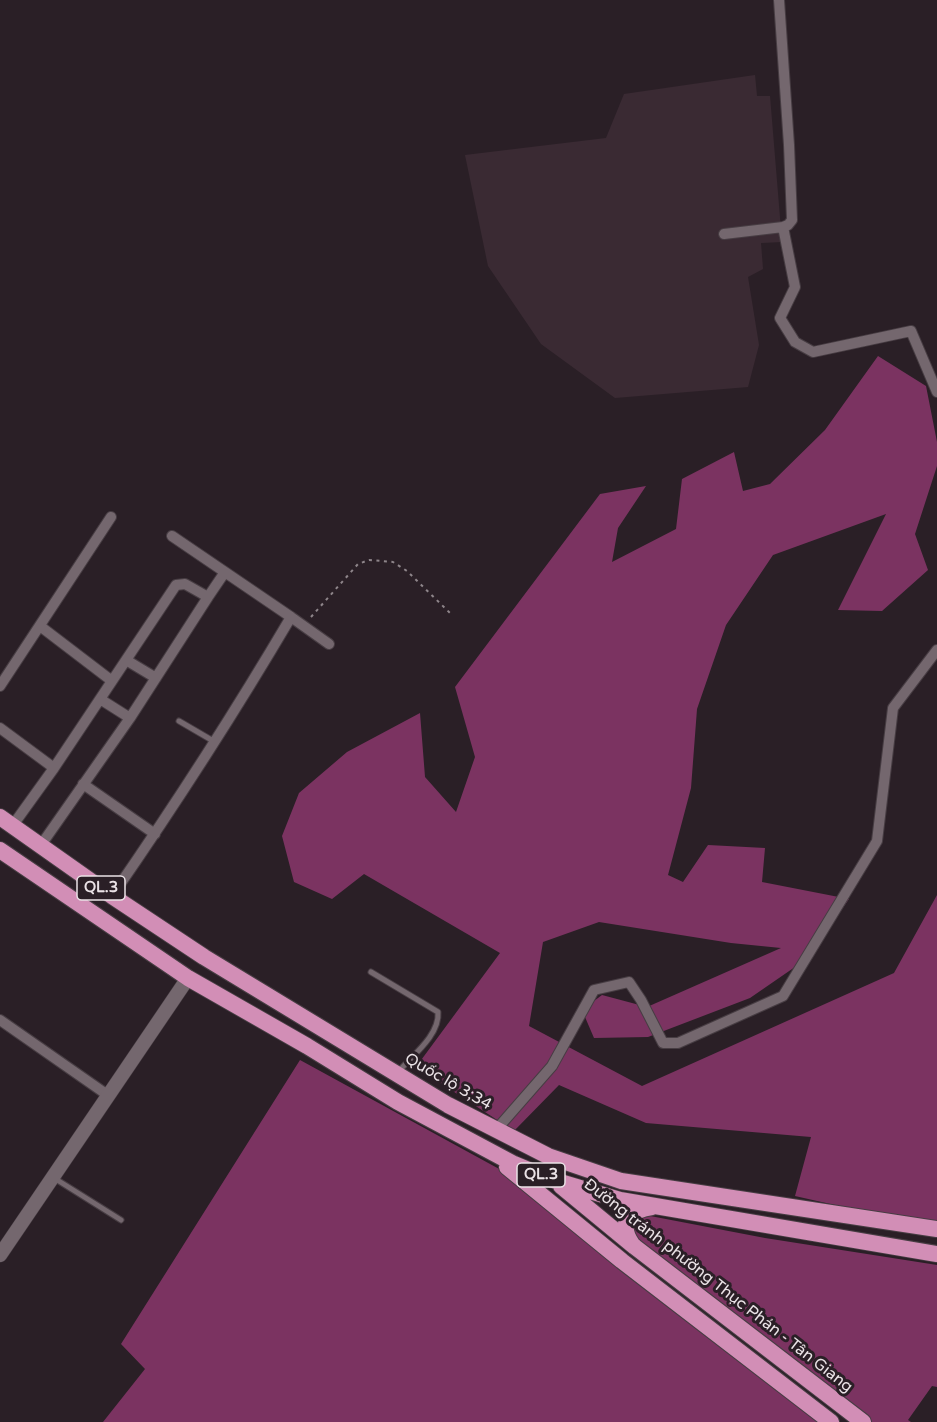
<!DOCTYPE html>
<html>
<head>
<meta charset="utf-8">
<style>
	body { margin:0 }
	canvas { display:block; background:#2a1f26 }
</style>
</head>
<body>
<canvas width="937" height="1422"></canvas>
<script>
const ctx = document.querySelector('canvas').getContext('2d');
ctx.lineJoin = 'round';
function fillPath(path, color) { ctx.fillStyle = color; ctx.fill(path, 'evenodd'); }
function trace(path, color, width, dash) { ctx.strokeStyle = color; ctx.lineWidth = width; ctx.lineCap = dash ? 'butt' : 'round'; ctx.setLineDash(dash || []); ctx.stroke(path); }
function write(font, color, halo, rows, align = 'center') {
  ctx.font = font + ' "Varela Round",sans-serif'; ctx.lineWidth = 6; ctx.setLineDash([]); ctx.textBaseline = 'middle'; ctx.strokeStyle = halo; ctx.fillStyle = color; for (const [text, x, y, turn = 0] of rows) {
    ctx.save(); ctx.translate(x, y); ctx.rotate((+turn || 0) * Math.PI / 180); ctx.textAlign = isNaN(turn) ? turn : align; if (halo) ctx.strokeText(text, 0, 0); ctx.fillText(text, 0, 0); ctx.restore();
  }
}
fillPath(new Path2D(`
	M755,75L757,96H770L782,242L761,243L763,269L748,277L759,345L748,387L615,398L541,344L488,266L465,155L606,138L624,94Z`), '#3a2a33');
fillPath(new Path2D(`
	M878,356L926,386L937,442V466L915,534L928,570L882,611L838,610L886,514L773,555L726,625L697,709L691,788L668,875L683,882L708,845L765,848L762,882L849,899L808,958L750,998L648,1037L594,1038L582,1010L602,995L647,1007L781,948L731,943L599,922L543,942L529,1026L642,1086L894,973L937,895V1228L795,1196L811,1137L646,1123L559,1085L514,1131L416,1067L500,953L364,874L332,899L294,882L282,836L299,793L347,752L420,713L425,777L456,812L475,757L455,687L600,494L646,486L618,528L612,562L676,529L682,479L734,452L743,491L770,484L825,430Z
	M300,1060L501,1170L821,1422H103L145,1369L121,1344Z
	M645,1215L765,1238L937,1265V1387L932,1386L908,1420L911,1422H872L637,1245L632,1222Z`), '#7b3361');
const service = new Path2D(`
	M179,721L215,742
	M371,972L438,1012C440,1035 412,1056 398,1072
	M54,1178L121,1220`);
const minor = new Path2D(`
	M783,227L795,287L780,318L795,342L813,352L911,331L937,392
	M724,234L783,227L788,225L792,220L789,145L779,0
	M291,617L329,644
	M40,626L112,681
	M126,660L156,678
	M0,686L111,517
	M100,699L130,718
	M0,728L54,768
	M83,784L155,834
	M13,825L54,768L176,585L185,584L208,597L225,572
	M41,845L130,718L208,597
	M112,896C175,805 235,712 291,617L172,536
	M0,1020L109,1096
	M496,1130L552,1066L594,990L629,982L641,1000L663,1043H678L783,996L877,841L893,708L937,650`);
const tertiary = new Path2D(`
	M0,1255L188,978`);
const trunk = new Path2D(`
	M0,817L112,896L204,957L448,1105L548,1156L621,1181L937,1229
	M0,850L188,978L307,1046L398,1102L514,1164L550,1179L620,1200L937,1254
	M507,1167L622,1261L831,1422
	M561,1186L635,1247L863,1422
	M632,1244C617,1222 631,1210 652,1207`);
trace(service, '#473d43', 7);
trace(minor, '#473d43', 12);
trace(tertiary, '#473d43', 15);
trace(trunk, '#473d43', 18);
trace(new Path2D(`
	M311,617L358,564L369,560L393,562L407,571L450,613`), '#8e858a', 2, [3, 4.5]);
trace(service, '#74676e', 5);
trace(minor, '#74676e', 10);
trace(tertiary, '#74676e', 14);
trace(trunk, '#d28eb6', 16);
for (const [x, y, w] of [
	[101,888,48],
	[541,1175,48]
]) { const box = new Path2D(); box.roundRect(x - w / 2, y - 12, w, 24, 4.5); ctx.fillStyle = '#2a1f26'; ctx.fill(box); trace(box, '#eae2e6', 1.5); }
write('bold 15px', '#eae2e6', null, [
	["QL.3",101,888],
	["QL.3",541,1175]
]);
write('16px', '#eae2e6', '#2a1f26', [
	["Quốc lộ 3;34",448,1082,30],
	["Đường tránh phường Thục Phán - Tân Giang",718,1286,38]
]);
</script>
</body>
</html>
